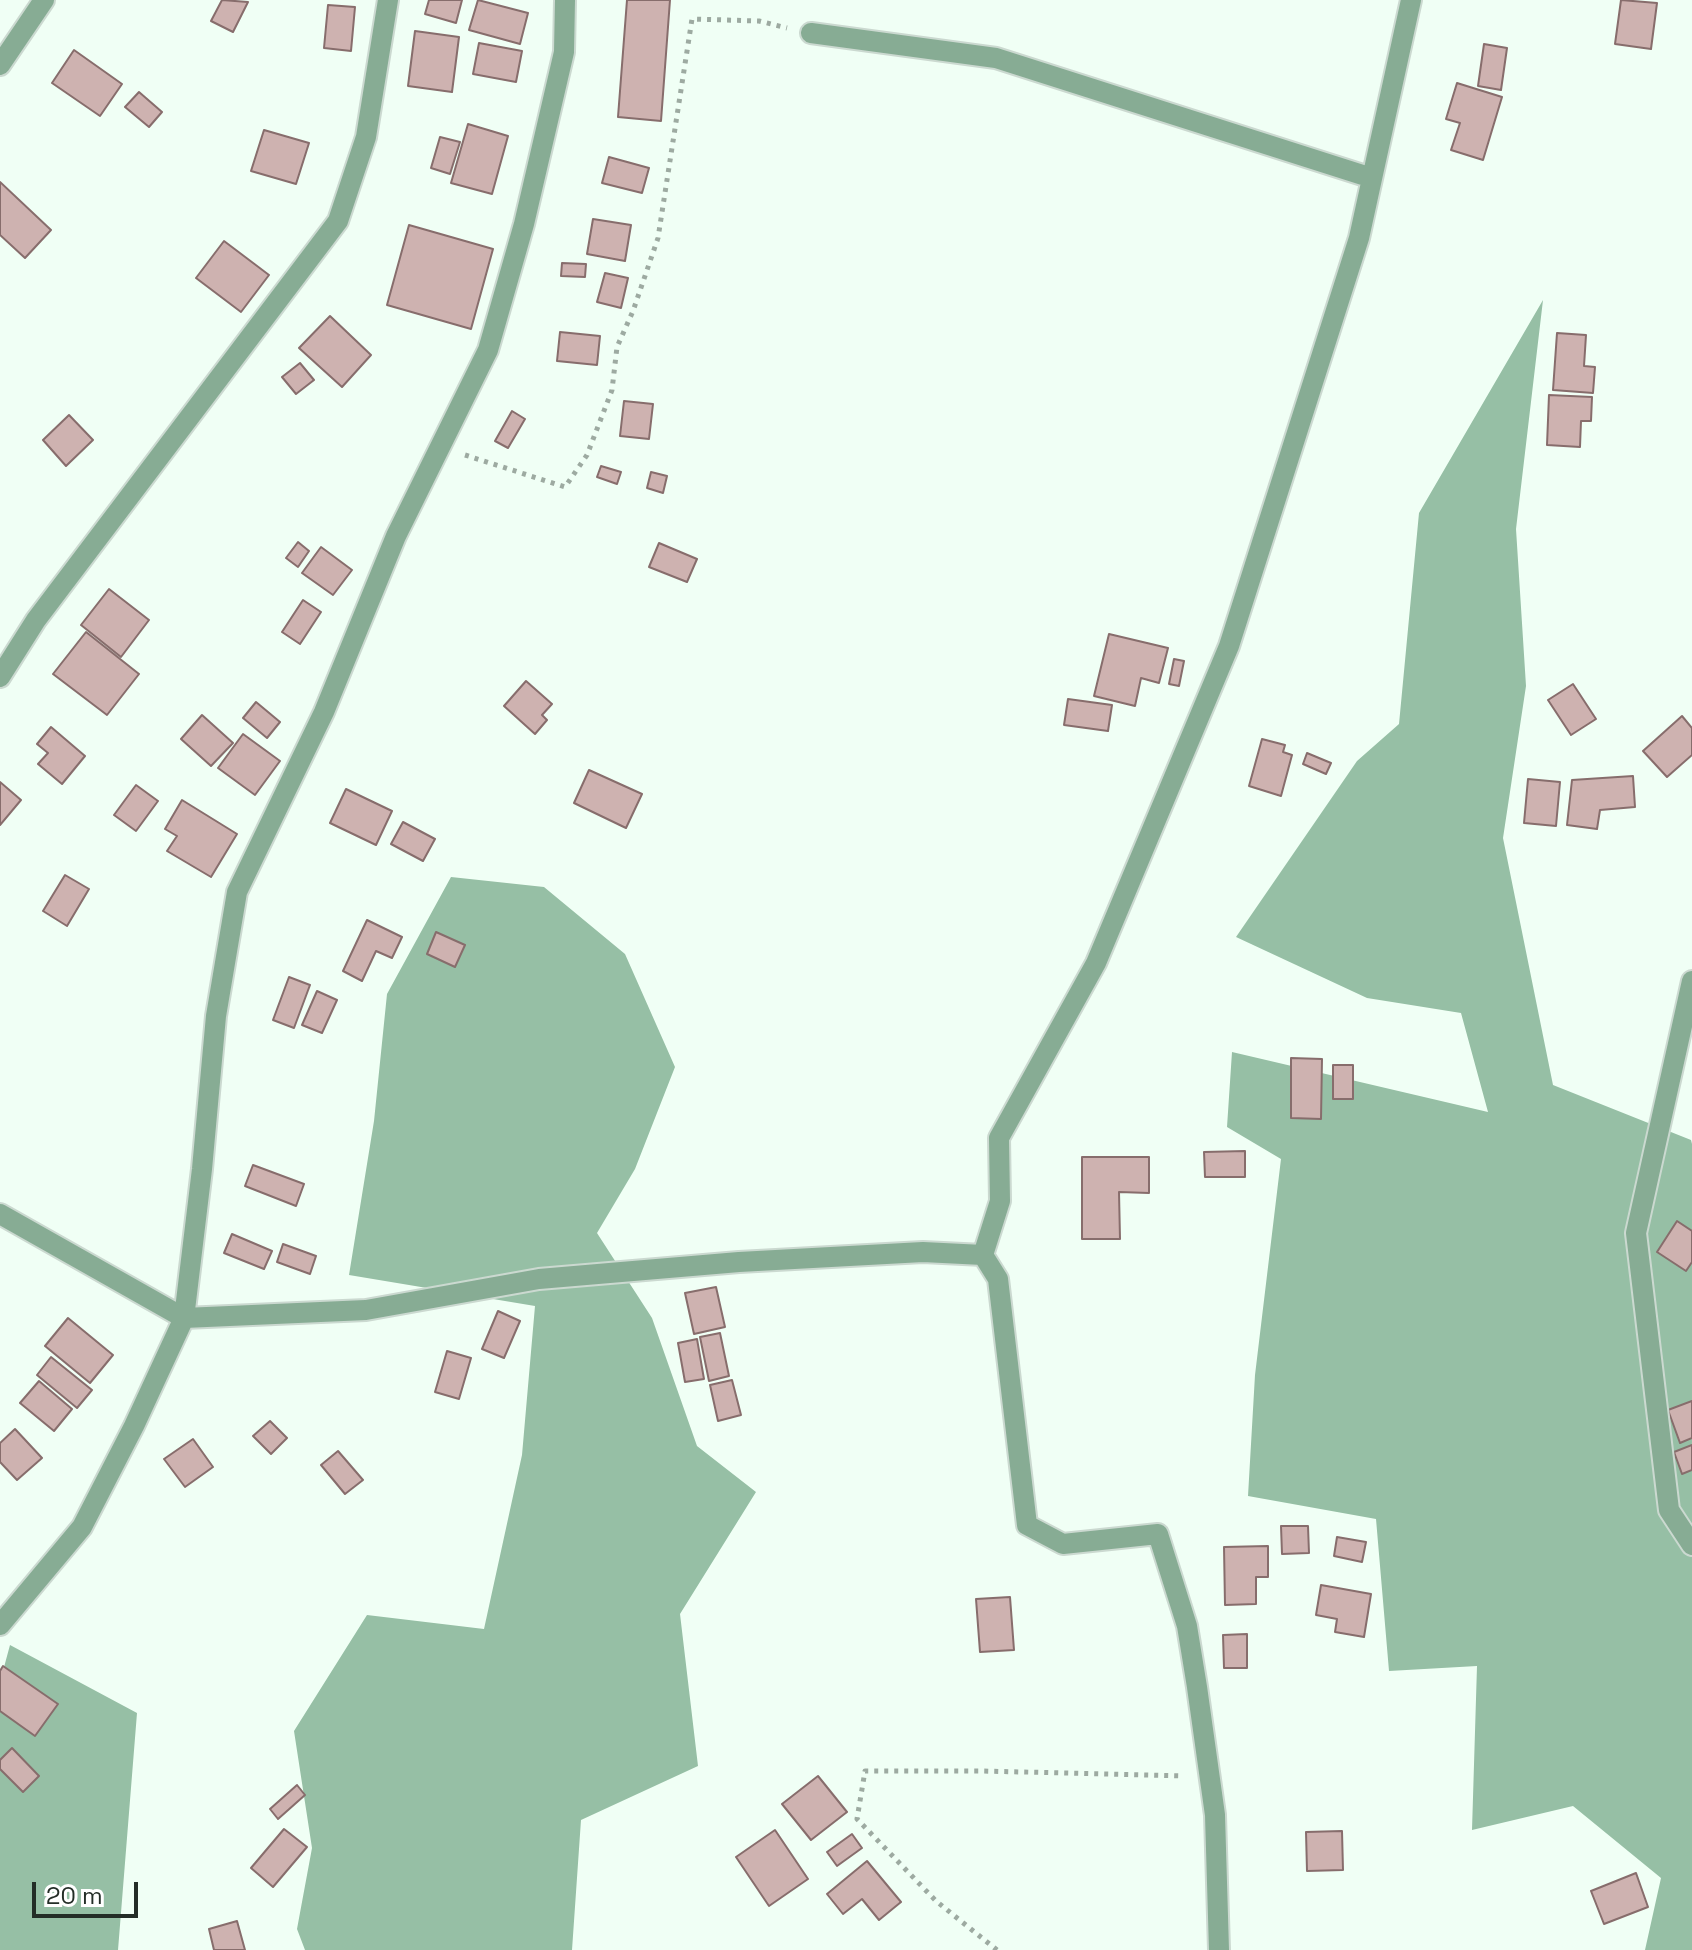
<!DOCTYPE html>
<html>
<head>
<meta charset="utf-8">
<style>
	body { margin:0 }
	#map { position:relative; width:1692px; height:1950px; overflow:hidden; background:#f0fff5; font-family:"Space Grotesk",sans-serif }
	canvas { display:block }
	.scale { position:absolute; left:32px; top:1882px; width:106px; height:36px; box-sizing:border-box; border:4px solid #242d27; border-top:0; padding-left:10px; font-size:24px; line-height:28px; white-space:nowrap; color:#242d27; -webkit-text-stroke:6px #fff; paint-order:stroke }
</style>
</head>
<body>
<div id="map">
<canvas width="1692" height="1950"></canvas>
<div class="scale">20 m</div>
</div>
<script>
const ctx = document.querySelector('canvas').getContext('2d');
ctx.lineJoin = 'round';
function fillPath(path, color) { ctx.fillStyle = color; ctx.fill(path, 'evenodd'); }
function trace(path, color, width, dash) { ctx.strokeStyle = color; ctx.lineWidth = width; ctx.lineCap = dash ? 'butt' : 'round'; ctx.setLineDash(dash || []); ctx.stroke(path); }
fillPath(new Path2D(`
	M1543,300L1516,529L1526,686L1503,838L1553,1085L1691,1140L1692,1144V1950H1645L1661,1878L1573,1806L1472,1830L1477,1666L1389,1671L1376,1519L1248,1496L1255,1375L1281,1159L1227,1127L1232,1052L1488,1112L1461,1013L1367,998L1236,937L1357,761L1399,724L1419,513Z
	M451,877L544,887L625,954L675,1067L635,1169L597,1233L652,1318L697,1446L756,1492L680,1614L698,1766L581,1820L572,1950H305L297,1929L312,1848L294,1731L367,1615L484,1629L522,1455L535,1306L349,1275L374,1121L387,994Z
	M10,1645L137,1713L118,1950H0V1682Z`), '#96bfa5');
const building = new Path2D(`
	M222,0L248,2L233,32L211,21Z
	M429,0H462L456,23L425,14Z
	M478,0L528,13L520,44L469,30Z
	M627,0H670L661,121L618,117Z
	M1621,0L1657,3L1651,49L1615,44Z
	M328,5L355,7L351,51L324,48Z
	M415,31L459,37L452,92L408,86Z
	M479,43L522,51L516,82L473,74Z
	M1484,44L1507,48L1501,90L1478,86Z
	M74,50L122,84L100,116L52,83Z
	M1457,83L1502,97L1483,160L1451,150L1460,123L1446,119Z
	M139,92L162,112L149,127L125,107Z
	M468,124L508,136L492,194L451,183Z
	M264,130L309,143L296,184L251,171Z
	M440,137L460,142L450,174L431,168Z
	M609,157L649,168L642,193L602,183Z
	M0,182L51,230L25,258L0,235Z
	M593,219L631,225L625,261L587,254Z
	M409,225L493,249L471,329L387,305Z
	M224,241L269,275L241,312L196,278Z
	M562,263L586,264L585,277L561,276Z
	M605,273L628,278L621,308L597,302Z
	M330,316L371,355L342,387L299,348Z
	M560,332L600,336L597,365L557,361Z
	M1557,333L1586,335L1584,366L1595,367L1593,393L1553,390Z
	M300,363L314,380L296,394L282,377Z
	M1549,395L1592,397L1591,421H1581L1580,447L1547,445Z
	M624,401L653,404L649,439L620,436Z
	M512,411L525,419L508,448L495,441Z
	M69,415L93,440L66,466L43,440Z
	M601,466L621,472L617,484L597,477Z
	M651,472L667,476L663,493L647,488Z
	M298,542L309,551L298,567L286,558Z
	M659,543L697,559L687,582L649,567Z
	M321,547L352,570L333,595L302,573Z
	M109,589L149,620L121,657L81,625Z
	M303,600L321,612L300,644L282,632Z
	M86,632L139,674L107,715L53,674Z
	M1109,634L1168,648L1159,683L1141,678L1135,706L1094,696Z
	M1174,659L1184,661L1179,686L1169,684Z
	M526,681L552,704L542,715L547,720L535,734L504,706Z
	M1573,684L1596,719L1571,735L1548,700Z
	M1068,699L1112,705L1108,731L1064,725Z
	M256,702L280,722L267,738L243,718Z
	M202,715L233,743L211,766L181,739Z
	M1682,716L1692,728V755L1667,777L1643,751Z
	M51,727L85,756L62,784L38,764L48,753L37,744Z
	M243,734L280,761L255,795L218,768Z
	M1262,739L1285,745L1283,752L1292,755L1281,796L1249,786Z
	M1307,753L1331,763L1326,774L1303,764Z
	M589,770L642,794L626,828L574,803Z
	M1633,776L1635,807L1600,810L1597,829L1567,825L1572,780Z
	M1528,779L1560,782L1556,826L1524,823Z
	M0,782L21,800L0,825Z
	M136,785L158,801L136,831L114,815Z
	M346,789L392,811L376,845L330,823Z
	M182,800L237,834L211,877L167,851L177,836L165,829Z
	M403,822L435,839L423,861L391,844Z
	M65,875L89,889L67,926L43,911Z
	M367,920L402,937L392,958L376,951L362,981L343,971Z
	M436,932L465,945L455,967L427,954Z
	M289,977L310,985L294,1028L273,1020Z
	M317,991L337,1000L322,1033L302,1025Z
	M1291,1058L1322,1059L1321,1119L1291,1118Z
	M1333,1065H1353V1099H1333Z
	M1245,1151V1177H1205L1204,1152Z
	M1082,1157H1149V1193L1119,1192L1120,1239H1082Z
	M253,1165L304,1184L296,1206L245,1186Z
	M1677,1221L1692,1231V1262L1686,1271L1657,1252Z
	M232,1234L272,1251L264,1269L224,1253Z
	M283,1244L316,1256L310,1274L277,1262Z
	M716,1287L725,1327L694,1334L685,1293Z
	M498,1311L520,1321L504,1358L482,1349Z
	M68,1318L113,1355L90,1383L45,1346Z
	M720,1333L729,1376L709,1381L700,1337Z
	M697,1339L704,1379L685,1382L678,1343Z
	M447,1351L471,1358L459,1399L435,1392Z
	M51,1357L92,1390L77,1408L37,1375Z
	M732,1380L741,1415L718,1421L710,1385Z
	M39,1381L72,1409L54,1431L20,1403Z
	M1692,1401V1438L1680,1443L1668,1410Z
	M270,1421L287,1438L271,1454L253,1436Z
	M15,1429L42,1458L17,1480L0,1462V1443Z
	M193,1439L213,1467L185,1487L164,1459Z
	M1692,1445V1470L1682,1474L1674,1452Z
	M338,1451L363,1480L345,1494L321,1465Z
	M1281,1526H1308L1309,1553L1282,1554Z
	M1337,1537L1366,1542L1362,1562L1334,1556Z
	M1268,1546V1577H1256V1604L1225,1605L1224,1547Z
	M1321,1585L1371,1594L1364,1637L1335,1632L1337,1619L1316,1615Z
	M1010,1597L1014,1650L980,1652L976,1599Z
	M1247,1634V1668H1224L1223,1635Z
	M3,1666L58,1704L35,1736L0,1711V1671Z
	M12,1748L39,1776L23,1792L0,1769V1760Z
	M818,1776L847,1812L811,1840L782,1804Z
	M297,1785L305,1795L278,1819L270,1809Z
	M284,1829L307,1847L273,1887L251,1868Z
	M775,1830L808,1879L769,1906L736,1857Z
	M1342,1831L1343,1870L1307,1871L1306,1832Z
	M852,1834L862,1848L837,1866L827,1852Z
	M867,1861L901,1902L879,1920L862,1899L843,1914L827,1894Z
	M1636,1873L1648,1907L1604,1924L1591,1891Z
	M237,1921L245,1950H214L209,1929Z`);
fillPath(building, '#ceb2b0');
trace(building, '#876d6c', 2);
const street = new Path2D(`
	M811,33L996,58L1372,178
	M0,65L44,0
	M0,677L36,620L338,221L366,137L388,0
	M1692,981L1636,1233L1669,1510L1692,1545
	M0,1214L184,1318L366,1310L539,1279L739,1262L923,1252L983,1255
	M0,1625L82,1527L134,1426L184,1318L202,1169L216,1016L237,892L324,712L396,536L488,350L524,224L564,52L565,0
	M1219,1950L1215,1815L1197,1687L1187,1626L1158,1534L1063,1544L1027,1525L998,1279L983,1255L1000,1201L999,1138L1096,963L1229,646L1359,238L1411,0`);
trace(street, '#cbd9d0', 24);
trace(new Path2D(`
	M465,455L565,487L587,455L612,390L617,347L633,311L658,238L692,19L759,21L787,28
	M997,1950L936,1901L857,1819L865,1771H983L1184,1776`), '#9daaa1', 5, [4, 6]);
trace(street, '#87ac94', 20);
</script>
</body>
</html>
